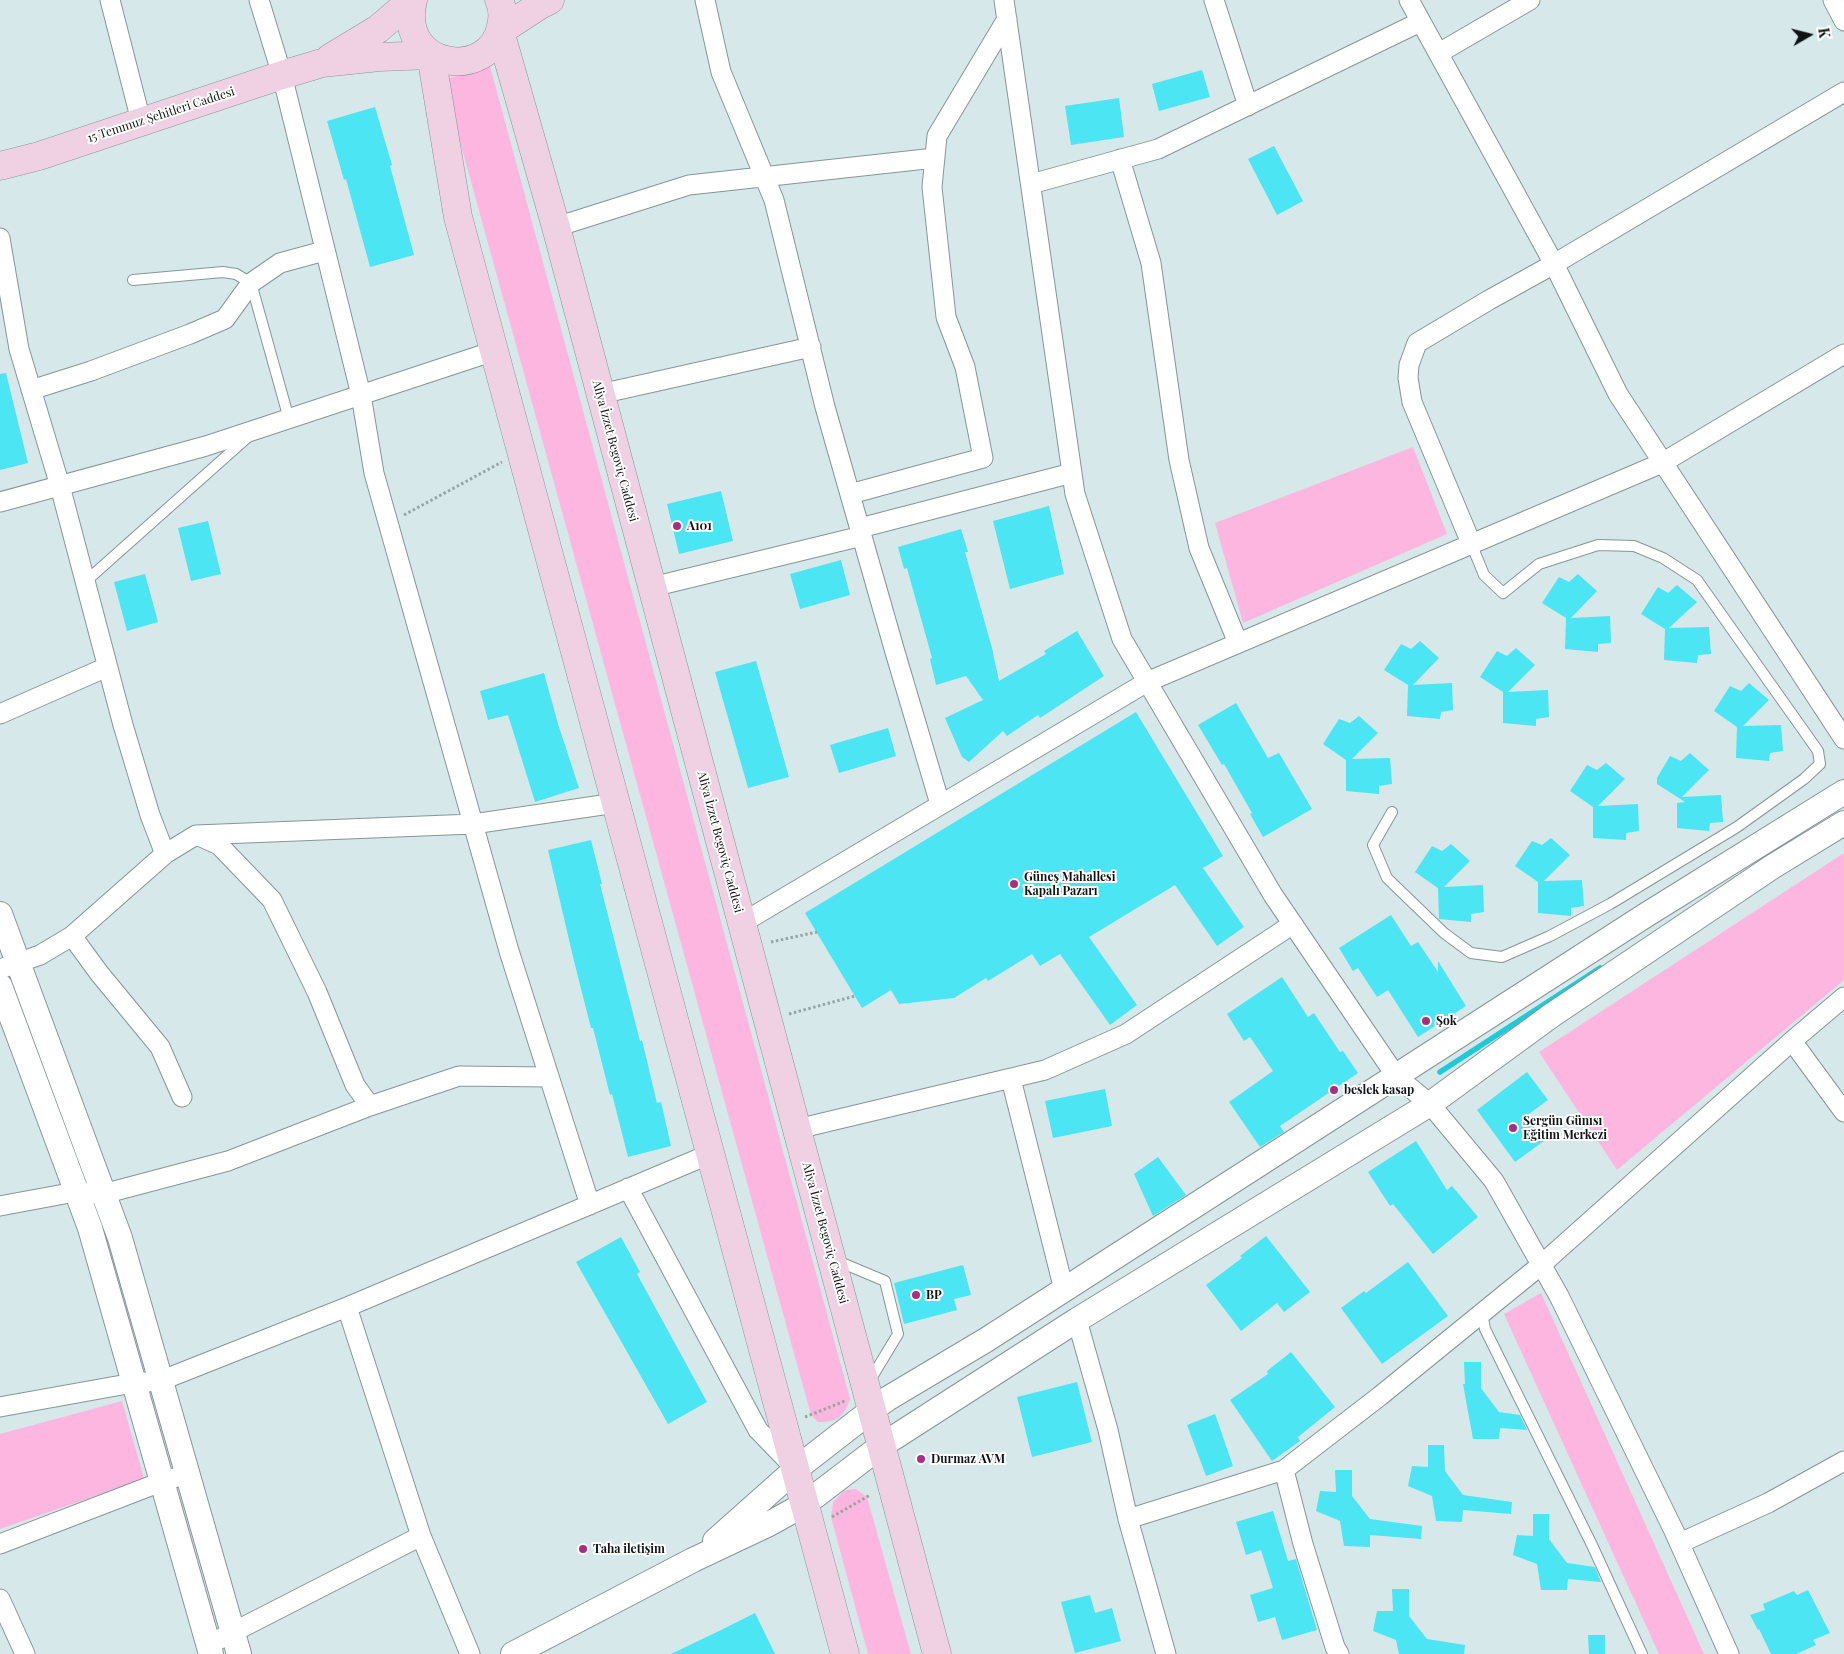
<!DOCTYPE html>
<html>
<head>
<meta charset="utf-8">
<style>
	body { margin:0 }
	#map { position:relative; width:1844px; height:1654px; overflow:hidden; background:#d7e8ea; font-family:"Playfair Display",serif }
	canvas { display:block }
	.north { position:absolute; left:1784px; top:10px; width:50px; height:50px; -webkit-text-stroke:4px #fff; paint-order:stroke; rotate:82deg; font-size:14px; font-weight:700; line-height:20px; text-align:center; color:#0e1415 }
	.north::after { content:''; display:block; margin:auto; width:18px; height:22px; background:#0e1415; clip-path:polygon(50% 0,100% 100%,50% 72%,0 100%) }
</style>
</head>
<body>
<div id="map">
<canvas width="1844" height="1654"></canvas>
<div class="north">K</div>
</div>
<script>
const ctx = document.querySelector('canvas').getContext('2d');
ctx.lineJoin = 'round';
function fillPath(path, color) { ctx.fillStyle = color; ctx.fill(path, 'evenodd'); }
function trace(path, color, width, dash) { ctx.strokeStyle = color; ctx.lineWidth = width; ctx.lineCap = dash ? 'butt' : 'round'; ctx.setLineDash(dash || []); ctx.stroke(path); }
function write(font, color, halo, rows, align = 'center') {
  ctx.font = font + ' "Playfair Display",serif'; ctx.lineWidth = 4; ctx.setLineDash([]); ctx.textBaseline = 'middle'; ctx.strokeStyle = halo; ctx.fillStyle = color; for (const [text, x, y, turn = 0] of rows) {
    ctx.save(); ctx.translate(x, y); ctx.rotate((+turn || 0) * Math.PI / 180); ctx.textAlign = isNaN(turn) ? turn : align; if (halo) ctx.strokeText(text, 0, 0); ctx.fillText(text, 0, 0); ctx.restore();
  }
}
fillPath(new Path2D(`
	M490,66L850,1399C844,1417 837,1422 818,1422L811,1415L443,80Z
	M1413,447L1447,534L1243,623L1215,523Z
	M1844,853V980L1617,1170L1539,1052Z
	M1541,1293L1704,1654H1659L1504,1314Z
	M122,1401L144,1479L0,1529V1434Z
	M856,1489L867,1497L911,1654H868L831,1517L833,1502L845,1490Z`), '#fdb6df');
trace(new Path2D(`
	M1440,1072L1600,968`), '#1ccad8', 5.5);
fillPath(new Path2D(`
	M1202,70L1210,97L1159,111L1152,84Z
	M1119,98L1124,137L1071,145L1065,106Z
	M375,107L392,165L390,166L414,255L370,267L346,179L344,180L327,121Z
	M1274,146L1303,201L1277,215L1248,159Z
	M6,373L28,463L0,470V374Z
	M721,491L733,541L679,554L667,504Z
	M1049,506L1064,574L1010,589L993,521Z
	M208,521L221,574L191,581L178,528Z
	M961,529L968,552H965L992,648L999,681L1046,654L1044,651L1077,631L1104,676L1040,718L1038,715L1007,736L1003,731L969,762L962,757L945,718L983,700L966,676L936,685L930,659L932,658L907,568L904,569L898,547Z
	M841,560L850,595L800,609L790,574Z
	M145,574L158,622L127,631L114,582Z
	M1578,574L1597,591L1571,618L1610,616L1611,643L1598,644V652L1565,649L1566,618L1542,603L1559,577L1569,582Z
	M1677,585L1697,602L1669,628L1709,627L1711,654L1698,655L1697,663L1664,660L1665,629L1641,614L1658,587L1668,593Z
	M1420,641L1439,658L1413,685L1452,683L1453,710L1441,712L1440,719L1407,716L1408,685L1384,670L1401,644L1411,649Z
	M1516,648L1535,665L1508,692L1548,690L1549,717L1536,719V726L1503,723V692L1480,677L1497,651L1507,656Z
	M756,661L789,777L748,788L715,672Z
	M544,673L558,724L579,788L535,802L508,715L488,720L480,691Z
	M1749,683L1769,700L1743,726L1781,725L1783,751L1770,753L1769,761L1736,758L1737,727L1714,711L1730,686L1741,691Z
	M1236,703L1268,758L1279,753L1312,809L1263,837L1250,814L1252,813L1224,764L1222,765L1198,725Z
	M1136,712L1223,856L1203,868L1244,927L1217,946L1175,885L1089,937L1137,1005L1110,1025L1060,954L1040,966L1032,954L988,981L986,978L954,998L899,1004L891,990L862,1008L805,913Z
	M1359,716L1378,733L1352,759L1390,758L1392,784L1379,786V794L1346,791V760L1323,744L1339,719L1350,723Z
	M888,728L896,756L839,773L830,745Z
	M1690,753L1709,770L1682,797L1721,795L1723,822L1710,823L1709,831L1677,828V803L1685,802L1657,784V778L1670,756L1681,761Z
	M1606,763L1625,779L1598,806L1638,804L1639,831L1626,833V840L1593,838V807L1570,791L1587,765L1597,770Z
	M1551,838L1570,855L1544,881L1582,880L1584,906L1571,908V916L1538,913V882L1515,866L1532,841L1542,845Z
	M591,840L602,884H600L640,1041L642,1040L657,1103L661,1102L671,1146L628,1157L612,1094L610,1095L593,1028H591L574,961L548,850Z
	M1451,844L1470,861L1444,887L1483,885L1484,912L1471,914V922L1439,919L1438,888L1415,872L1432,846L1442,851Z
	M1391,915L1411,946L1418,942L1438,972V961L1466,1006L1418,1037L1388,990L1377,997L1358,968L1353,971L1339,948Z
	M1282,977L1308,1017L1314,1013L1340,1052L1343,1051L1358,1073L1280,1126L1284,1132L1260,1147L1229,1102L1273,1071L1250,1037L1244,1041L1227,1014Z
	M1527,1072L1548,1100L1526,1116L1544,1141L1515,1162L1477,1110Z
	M1105,1089L1112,1126L1053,1138L1045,1101Z
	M1416,1141L1447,1190L1452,1186L1478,1217L1433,1254L1393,1204L1390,1206L1368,1172Z
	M1158,1157L1186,1195L1153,1216L1134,1174Z
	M1266,1236L1310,1292L1284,1312L1277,1303L1241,1331L1206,1285L1242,1258L1240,1256Z
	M621,1237L640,1272L637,1274L707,1402L668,1424L576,1262Z
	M1408,1262L1448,1316L1382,1364L1341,1308L1364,1291L1366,1293Z
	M963,1265L971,1295L954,1299L957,1310L904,1324L894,1283Z
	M1291,1352L1335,1407L1298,1437L1300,1441L1272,1461L1230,1400L1268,1374L1267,1371Z
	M1464,1362H1481V1388L1499,1412L1520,1415L1527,1430L1500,1428L1499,1439H1473L1463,1384H1465Z
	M1077,1382L1092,1442L1032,1457L1017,1397Z
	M1215,1414L1233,1466L1206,1476L1187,1425Z
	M1428,1445H1444L1445,1471L1463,1495L1512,1502L1511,1514L1463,1510L1462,1522L1436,1521L1432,1496L1408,1486L1412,1466L1428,1467Z
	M1335,1470H1352V1496L1370,1519L1422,1526L1421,1539L1370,1535V1547L1344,1546L1340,1521L1316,1511L1320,1491L1336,1492Z
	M1273,1511L1288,1561L1296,1559L1317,1630L1282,1640L1275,1617L1258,1622L1250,1595L1273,1588L1261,1550L1246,1555L1236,1522Z
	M1533,1514H1549V1539L1567,1563L1595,1567L1601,1582L1568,1579L1567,1590H1541L1537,1564L1513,1555L1517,1535L1533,1536Z
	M1392,1589H1409V1616L1427,1639L1465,1645L1464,1654H1399L1396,1640L1373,1631L1377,1611H1393Z
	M1808,1590L1830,1633L1813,1640L1816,1645L1796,1654H1771L1759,1629L1758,1630L1750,1615L1765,1610L1763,1604L1794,1591L1797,1595Z
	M1090,1595L1095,1613L1112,1608L1121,1641L1075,1653L1061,1602Z
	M755,1613L775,1654H671L719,1631Z
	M1588,1635H1605V1654H1589Z`), '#4be5f3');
const service = new Path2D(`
	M133,280L223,272L236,274L251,283L289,419
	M85,582L249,436
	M1392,812L1373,845L1387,878L1444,933L1471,953L1502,957L1550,936L1610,904L1737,827L1804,779L1820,764L1818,751L1697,580L1663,558L1634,546L1598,545L1539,564L1503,593L1484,575L1471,543
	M835,1260L885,1281L898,1334L869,1382
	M1482,1313L1485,1329L1592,1545L1642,1654`);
const minor = new Path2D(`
	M110,0L141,121
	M259,0L282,75L361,395L374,473L509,951L590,1205
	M705,0L721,72L774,200L825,407L895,652L940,804
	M1004,0L1075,494L1122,639L1273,895L1396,1076L1430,1104L1494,1181L1559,1296L1674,1531L1729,1654
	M1214,0L1248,106
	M1409,0L1554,264L1618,394L1844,739
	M1833,0L1844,21
	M1439,53L1530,0
	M1120,159L1151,263L1179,460L1199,548L1238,643
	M1031,184L1158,149L1420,22
	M556,227L689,185L935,158
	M0,238L19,349L60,486L123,725L150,815L165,854
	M31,390L91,371L190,334L225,319L251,283L280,263L324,251
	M600,394L811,347
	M850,494L983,458L965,367L946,317L932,187L937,136L1007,19
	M0,502L206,446L494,351
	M860,528L1072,473
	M1471,543L1412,402L1408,378L1409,365L1417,343L1489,300L1554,264L1844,92
	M652,587L862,536
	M0,714L107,667
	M199,836L219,845L272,900L317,992L355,1085L370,1106
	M742,923L1147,682L1662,463L1844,354
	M72,936L99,973L160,1047L182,1097
	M0,969L40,955L72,936L165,854L196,835L473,824L616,803
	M1792,1041L1844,1112
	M1011,1079L1064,1290
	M797,1129L1045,1070L1126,1034L1293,924
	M628,1188L758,1430L792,1465
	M0,1206L75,1192L103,1194L228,1161L370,1106L459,1076L549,1077
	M347,1307L421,1536L470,1654
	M1077,1320L1108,1430L1128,1519L1166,1654
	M0,1407L133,1383L160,1381L347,1307L710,1154
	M1284,1470L1303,1544L1335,1647L1339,1654
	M1128,1519L1284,1470L1380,1396L1541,1265L1792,1041L1844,997
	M1680,1543L1768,1503L1844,1461
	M0,1544L161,1482L187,1474
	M0,1599L25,1654
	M208,1645L421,1536`);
const tertiary = new Path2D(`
	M0,914L120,1238L239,1654
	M0,986L90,1228L211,1654
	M715,1541L796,1469L872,1410L887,1399L986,1340L1646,915L1844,792
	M513,1654L693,1560L767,1525L805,1504L881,1446L1077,1320L1430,1104L1552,1015L1772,867L1844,823`);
const secondary = new Path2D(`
	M413,0C396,70 491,82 501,26C503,18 503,8 499,0
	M500,31L556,227L937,1654
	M500,31L540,5L550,0
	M431,55L458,217L845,1654
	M330,58L378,29L412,0
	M0,166L39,156L282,75L322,63L379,57L431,55`);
trace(service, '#869697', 12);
trace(minor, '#869697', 21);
trace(tertiary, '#869697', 26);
trace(secondary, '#869697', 29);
trace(new Path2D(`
	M404,515L502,462
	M771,942L817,932
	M789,1014L855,996
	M805,1417L845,1401
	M832,1517L870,1495`), '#97a5a7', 3, [2.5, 2.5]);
trace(service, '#fff', 10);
trace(minor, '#fff', 19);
trace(tertiary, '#fff', 24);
trace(secondary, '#f0d1e4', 28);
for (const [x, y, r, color] of [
	[677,526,5,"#a92e81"],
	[1014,884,5,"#a92e81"],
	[1426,1021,5,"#a92e81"],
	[1334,1090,5,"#a92e81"],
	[1513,1128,5,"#a92e81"],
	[916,1295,5,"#a92e81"],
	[921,1459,5,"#a92e81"],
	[583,1549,5,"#a92e81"]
]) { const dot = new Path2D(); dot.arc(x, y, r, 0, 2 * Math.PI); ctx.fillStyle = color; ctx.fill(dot); trace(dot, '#fff', 2); }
write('12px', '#0e1415', '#fff', [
	["15 Temmuz Şehitleri Caddesi",161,115,-18],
	["Aliya İzzet Begoviç Caddesi",615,451,75],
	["Aliya İzzet Begoviç Caddesi",720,842,75],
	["Aliya İzzet Begoviç Caddesi",825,1233,75]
]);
write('bold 12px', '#0e1415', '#fff', [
	["A101",687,526],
	["Güneş Mahallesi",1024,877],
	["Kapalı Pazarı",1024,891],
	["Şok",1436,1021],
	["beslek kasap",1344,1090],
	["Sergün Günısı",1523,1121],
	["Eğitim Merkezi",1523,1135],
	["BP",926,1295],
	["Durmaz AVM",931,1459],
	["Taha iletişim",593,1549]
], 'left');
</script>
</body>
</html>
